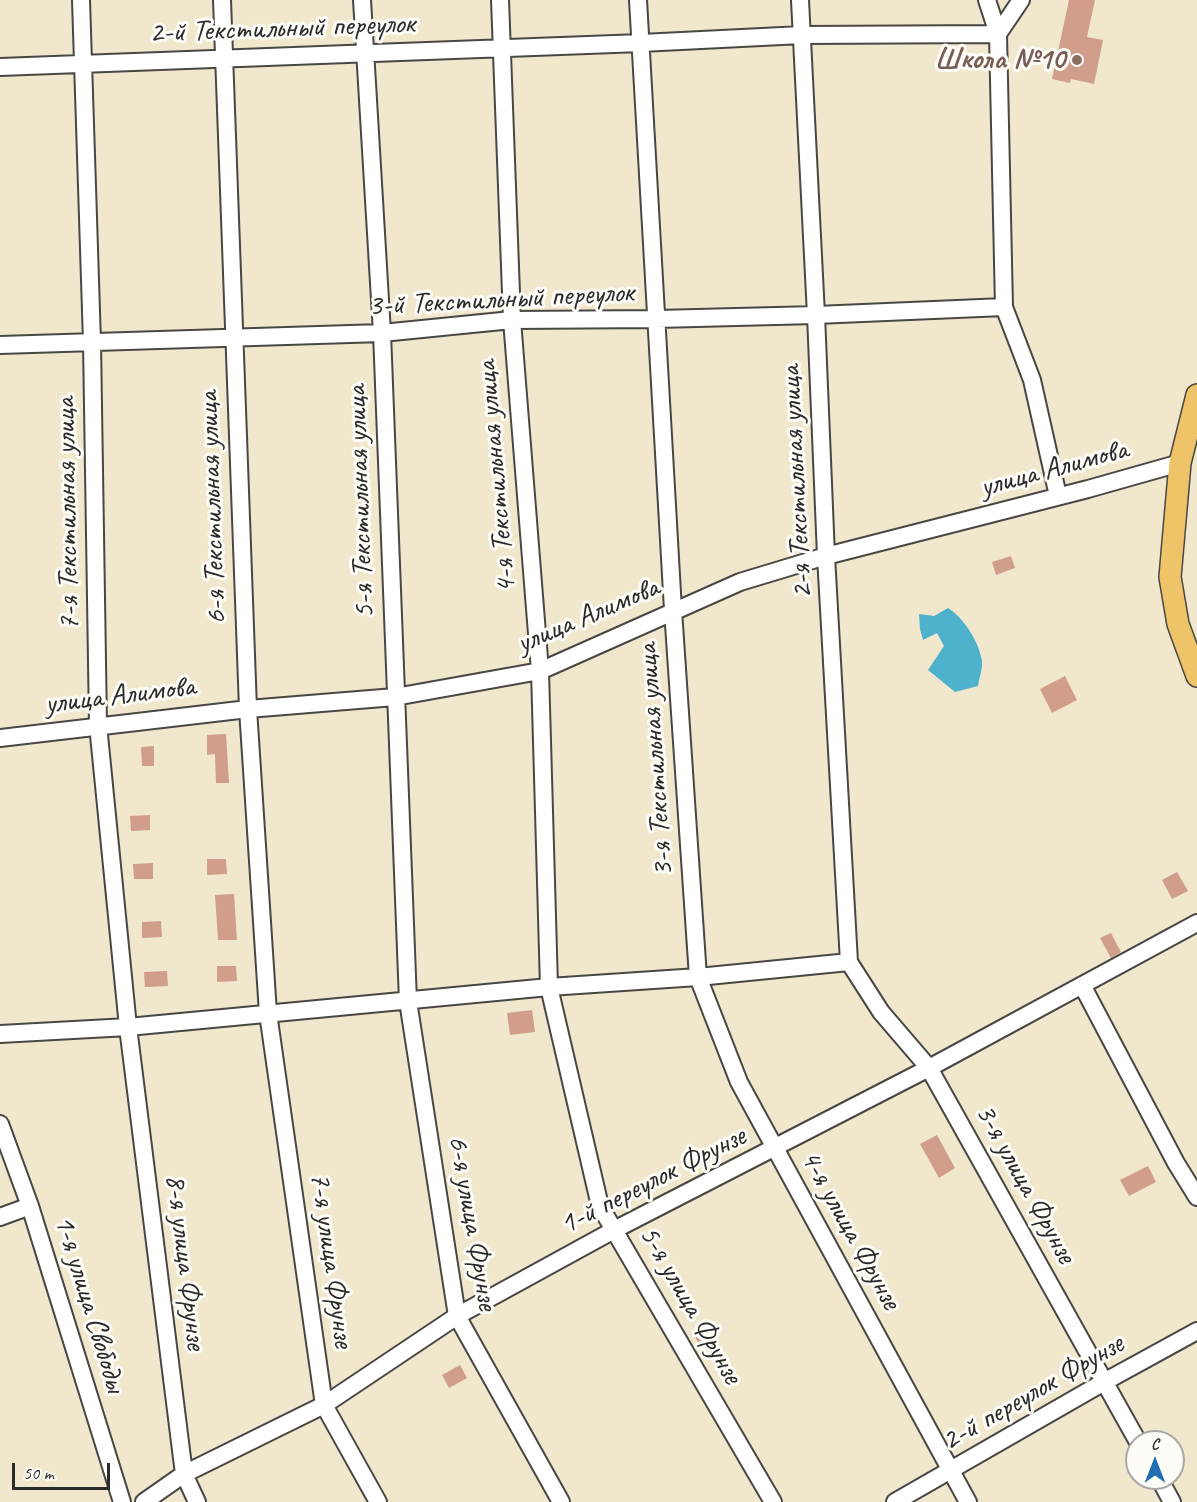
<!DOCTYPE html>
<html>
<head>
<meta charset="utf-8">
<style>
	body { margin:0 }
	#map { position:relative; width:1197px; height:1502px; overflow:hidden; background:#f1e7cd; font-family:Caveat,sans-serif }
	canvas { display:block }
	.north { position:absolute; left:1125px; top:1430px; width:60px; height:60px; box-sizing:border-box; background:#fdfcf7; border:2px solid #a9a8a5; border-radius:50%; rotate:0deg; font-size:16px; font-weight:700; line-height:24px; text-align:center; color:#2b2b2b }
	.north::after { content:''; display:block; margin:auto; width:21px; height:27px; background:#1f6fb2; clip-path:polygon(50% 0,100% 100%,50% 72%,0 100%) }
	.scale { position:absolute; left:12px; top:1463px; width:98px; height:27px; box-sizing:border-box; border:3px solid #2b2b2b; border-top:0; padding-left:8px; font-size:18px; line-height:21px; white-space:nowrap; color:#2b2b2b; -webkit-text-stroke:4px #fdfcf7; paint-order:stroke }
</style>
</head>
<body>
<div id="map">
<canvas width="1197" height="1502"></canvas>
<div class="north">С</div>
<div class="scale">50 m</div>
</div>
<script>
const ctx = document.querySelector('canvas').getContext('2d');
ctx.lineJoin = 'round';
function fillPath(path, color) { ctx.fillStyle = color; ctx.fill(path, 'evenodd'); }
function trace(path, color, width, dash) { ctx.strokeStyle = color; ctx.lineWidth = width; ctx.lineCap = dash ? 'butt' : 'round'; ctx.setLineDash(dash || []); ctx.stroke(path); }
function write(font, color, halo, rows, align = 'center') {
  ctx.font = font + ' Caveat,sans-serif'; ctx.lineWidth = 6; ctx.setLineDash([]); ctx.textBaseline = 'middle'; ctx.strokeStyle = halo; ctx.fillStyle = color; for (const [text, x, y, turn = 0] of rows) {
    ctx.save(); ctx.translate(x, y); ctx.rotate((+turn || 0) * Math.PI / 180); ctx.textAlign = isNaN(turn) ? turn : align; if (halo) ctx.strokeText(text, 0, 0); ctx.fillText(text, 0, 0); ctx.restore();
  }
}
fillPath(new Path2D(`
	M948,608C964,618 979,642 982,661C983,668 979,678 978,686L955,692L928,670L944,646L937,633L923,640L920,629L919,614L934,616Z`), '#4eb2cd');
fillPath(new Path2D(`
	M1069,0H1095L1087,37L1103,40L1094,84L1071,79L1070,83L1052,79Z
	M1011,556L1015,568L996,575L992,562Z
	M1065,676L1077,700L1052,713L1040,689Z
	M226,734L229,783H216L215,754L207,755V735Z
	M154,746V766H142L141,747Z
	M150,815V830L131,831L130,816Z
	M207,859H226L227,874L207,875Z
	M153,863V879H134L133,864Z
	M1177,872L1188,891L1172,899L1162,880Z
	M234,894L237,940H218L215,895Z
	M161,921L162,937L142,938V922Z
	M1111,933L1121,952L1111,958L1100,938Z
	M217,966H236L237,981L217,982Z
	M167,971L168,986L145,987L144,972Z
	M532,1010L535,1032L510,1035L507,1013Z
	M937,1135L955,1168L939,1178L920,1144Z
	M1148,1166L1156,1182L1129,1196L1120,1180Z
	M708,1329L714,1339L701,1347L695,1337Z
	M460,1365L467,1378L449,1388L442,1375Z`), '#d09e8b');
const minor = new Path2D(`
	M81,0L92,342L98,725L128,1027L184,1474L197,1502
	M222,0L248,709L268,1013L324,1405L378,1502
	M362,0L382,333L408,1001L457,1316L561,1502
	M500,0L512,320L540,671L549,987L600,1206L773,1502
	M638,0L673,610L698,977L739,1082L968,1502
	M800,0L816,315L826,556L849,962L881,1012L929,1068L1138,1442
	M987,0L998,34L1004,307L1032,380L1058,496
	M0,67L641,43L802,35L998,34L1021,0
	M0,345L382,333L512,320L657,319L816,315L1004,307
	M0,738L248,709L395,697L540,671L740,582L826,556L1088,489L1180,463
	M1082,985L1176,1163L1197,1197
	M0,1034L128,1027L549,987L698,977L849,962
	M0,1124L30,1206L122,1502
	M0,1217L30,1206
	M1159,1478L1172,1502
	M144,1502L184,1474L324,1405L457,1316L614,1230L929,1068L1197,923
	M895,1502L1104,1382L1197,1331`);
const major = new Path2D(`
	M1197,395L1180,463L1170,577L1178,624L1197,676`);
trace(minor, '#494743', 20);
trace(major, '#494743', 24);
trace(minor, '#fff', 16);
trace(major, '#efc469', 21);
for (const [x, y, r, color] of [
	[1077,60,6,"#8d6e63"]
]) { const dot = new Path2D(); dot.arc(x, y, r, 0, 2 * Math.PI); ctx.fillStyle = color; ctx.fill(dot); trace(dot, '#fdfcf7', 2); }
write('30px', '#2b2b2b', '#fdfcf7', [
	["2-й Текстильный переулок",282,29,-2],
	["3-й Текстильный переулок",501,300,-3],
	["улица Алимова",1054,469,-15],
	["4-я Текстильная улица",497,477,-95],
	["2-я Текстильная улица",797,482,-93],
	["5-я Текстильная улица",361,502,-92],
	["6-я Текстильная улица",213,508,-92],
	["7-я Текстильная улица",68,514,-91],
	["улица Алимова",588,616,-23],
	["улица Алимова",120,696,-7],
	["3-я Текстильная улица",656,760,-94],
	["1-й переулок Фрунзе",653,1181,-27],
	["3-я улица Фрунзе",1025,1184,61],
	["6-я улица Фрунзе",472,1223,80],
	["4-я улица Фрунзе",850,1230,61],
	["7-я улица Фрунзе",331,1260,82],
	["8-я улица Фрунзе",185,1262,83],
	["1-я улица Свободы",89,1304,73],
	["5-я улица Фрунзе",690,1305,60],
	["2-й переулок Фрунзе",1033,1393,-30]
]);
write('bold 30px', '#785e54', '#fdfcf7', [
	["Школа №10",1065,60]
], 'right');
</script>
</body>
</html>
